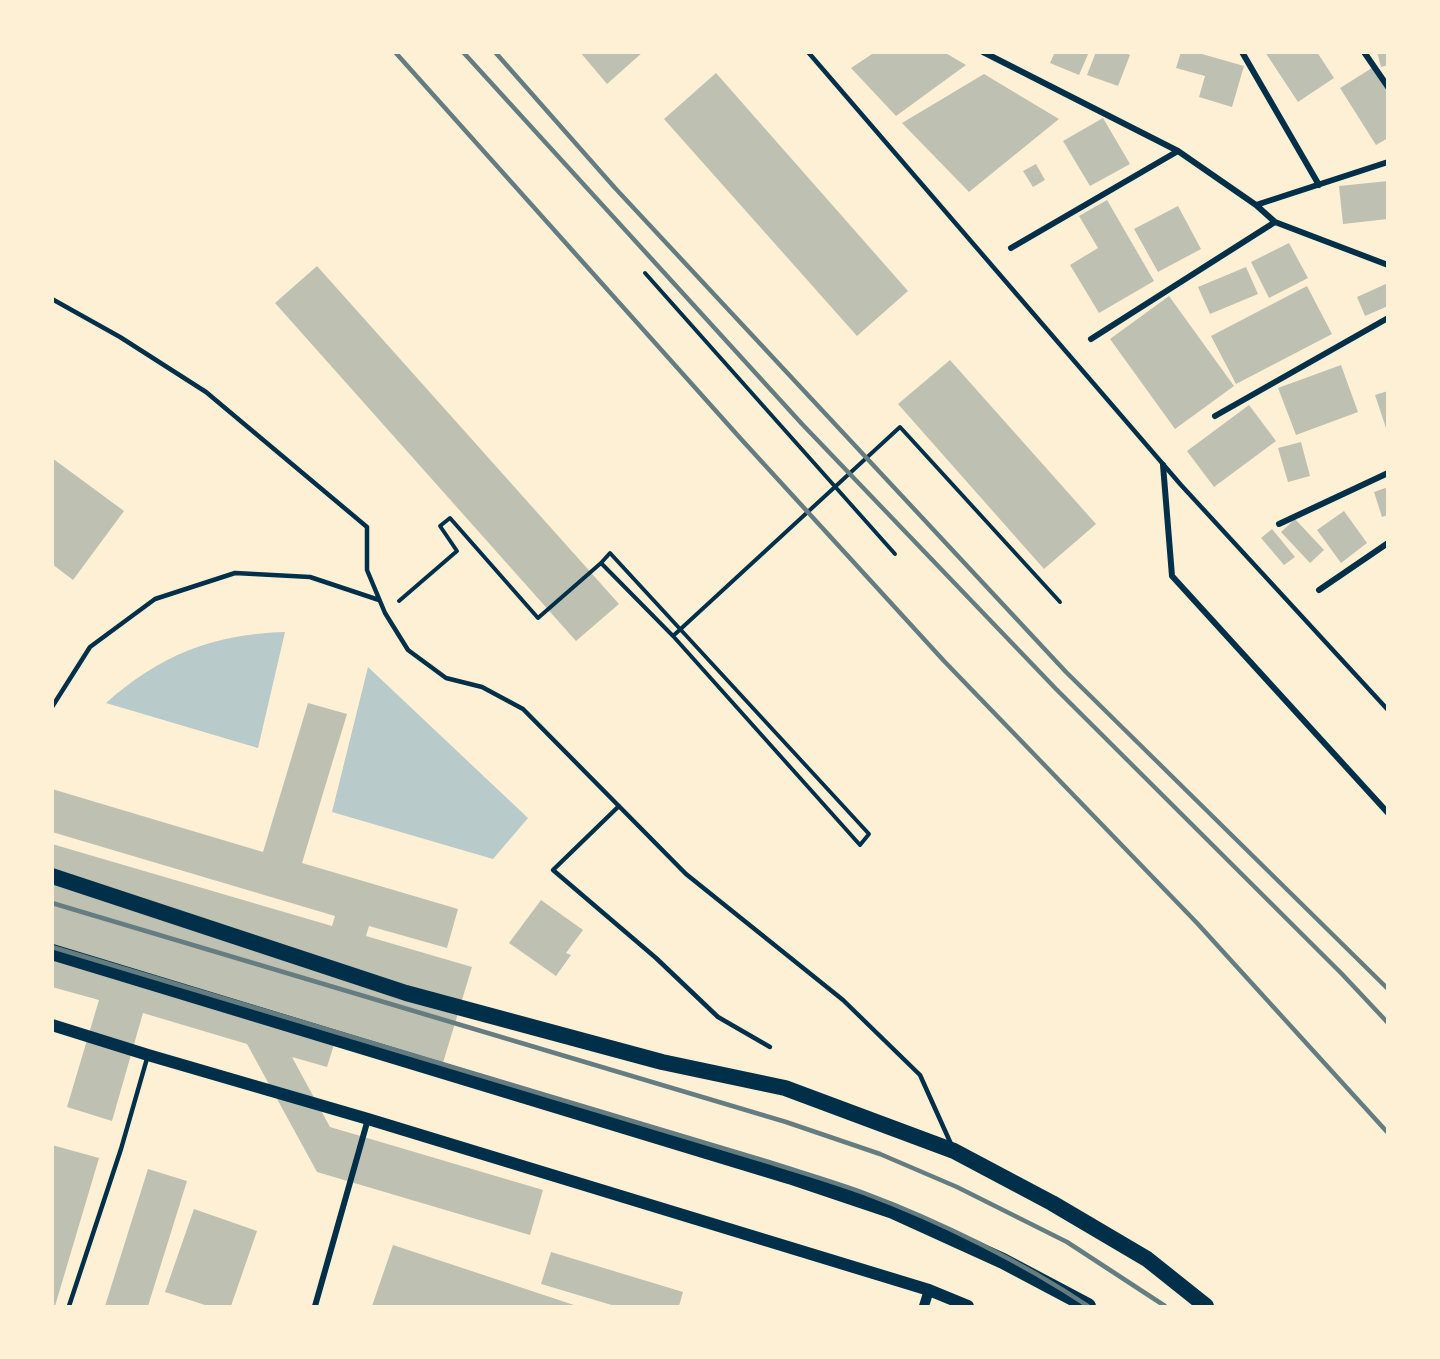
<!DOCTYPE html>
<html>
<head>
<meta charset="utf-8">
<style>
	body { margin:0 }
	#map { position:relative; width:1440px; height:1359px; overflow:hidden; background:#fdf0d5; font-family:Arial,sans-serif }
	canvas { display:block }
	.frame { position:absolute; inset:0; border:54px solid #fdf0d5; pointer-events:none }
</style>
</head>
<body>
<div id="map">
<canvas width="1440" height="1359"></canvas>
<div class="frame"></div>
</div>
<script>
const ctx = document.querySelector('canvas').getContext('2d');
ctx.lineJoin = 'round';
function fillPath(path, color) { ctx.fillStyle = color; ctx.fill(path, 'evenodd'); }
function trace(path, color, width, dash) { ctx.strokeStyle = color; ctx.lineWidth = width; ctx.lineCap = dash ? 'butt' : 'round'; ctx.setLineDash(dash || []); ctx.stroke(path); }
fillPath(new Path2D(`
	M285,632L258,748L106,703C160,655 213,634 285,632Z
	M368,667L528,818L493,859L332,812Z`), '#b9caca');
fillPath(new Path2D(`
	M580,52H643L607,84Z
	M875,52H944L966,65L896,116L851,68Z
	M1055,52H1089L1079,75L1050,63Z
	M1096,52H1123L1130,55L1118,86L1087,75Z
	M1181,52H1195L1244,66L1232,107L1199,97L1205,76L1176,68Z
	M1265,52H1317L1334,78L1298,102Z
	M1377,52H1388V65L1381,67Z
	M1372,68L1388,92V138L1376,145L1340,88Z
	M716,73L908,291L857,336L664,119Z
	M984,74L1059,119L969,192L902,123Z
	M1103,118L1130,164L1090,186L1063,141Z
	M1036,164L1045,180L1033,187L1023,171Z
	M1388,181V219L1343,224L1339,186Z
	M1107,200L1154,281L1099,313L1070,265L1098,248L1079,216Z
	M1178,206L1201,249L1158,272L1134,229Z
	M1289,243L1308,278L1269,298L1251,262Z
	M317,266L619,604L576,641L275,303Z
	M1246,267L1258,294L1210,314L1198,287Z
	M1388,283V306L1365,316L1357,297Z
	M1307,286L1332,334L1236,384L1211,336Z
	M1169,296L1234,386L1175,429L1110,339Z
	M950,360L1096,524L1044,569L898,404Z
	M1341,365L1358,412L1296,435L1278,388Z
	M1388,391V431H1387L1375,395Z
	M1249,405L1276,441L1214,487L1187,451Z
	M1301,442L1310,476L1288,482L1278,448Z
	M52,458L124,511L73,580L52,564Z
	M1388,487V515L1382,517L1374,492Z
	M1344,511L1367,543L1341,563L1317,530Z
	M1295,519L1324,550L1310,563L1281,532Z
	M1272,529L1295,557L1284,565L1261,538Z
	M308,703L347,714L302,863L458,909L447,948L369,926L366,936L472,967L442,1066L337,1035L327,1067L292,1057L330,1127L543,1190L530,1235L317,1172L247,1044L143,1013L112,1121L67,1107L99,1000L52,987V844L332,926L335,916L52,832V789L263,852Z
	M541,900L583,930L566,953L571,955L556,976L509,943Z
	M52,1145L99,1158L55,1306H52Z
	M148,1169L187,1181L148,1306H105Z
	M194,1209L257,1231L231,1306H208L165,1292Z
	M393,1245L577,1306H372Z
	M551,1252L683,1292L679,1306H615L541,1284Z`), '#bec0b2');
trace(new Path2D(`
	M645,273L895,554
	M399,601L457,551L440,526L450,518L538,618L601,563L610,553L869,834L860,845L673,636L601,563
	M673,636L900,427L1060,602`), '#003049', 4);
trace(new Path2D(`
	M808,52L1181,485L1388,710
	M52,299L120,337L206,392L367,527V570L385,613L408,650L446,678L482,687L523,709L686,874L843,1000L920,1075L951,1144
	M52,707L90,647L155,599L235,573L310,577L379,600
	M619,806L553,870L656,958L718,1017L770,1047
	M69,1306L121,1149L148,1055`), '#003049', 4.5);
trace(new Path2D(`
	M983,52L1178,151L1256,205L1275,222L1388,265
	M1242,52L1319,185
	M1364,52L1388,87
	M1256,205L1388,162
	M1011,248L1178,151
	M1091,339L1275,222
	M1215,416L1388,318
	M1163,465L1172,576L1388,813
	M1279,524L1388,473
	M1319,590L1388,543
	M315,1306L368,1119`), '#003049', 6);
trace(new Path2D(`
	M924,1306L929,1290`), '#003049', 10);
trace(new Path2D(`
	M52,1025L148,1055L368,1119L929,1290L968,1306`), '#003049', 12);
trace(new Path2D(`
	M52,876L406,993L662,1062L785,1088L954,1151L1052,1203L1147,1259L1206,1306
	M52,952L789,1176L893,1211L1003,1261L1088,1306`), '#003049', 16);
trace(new Path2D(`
	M395,52L741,439L944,661L1197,923L1388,1133
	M463,52L802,424L1056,689L1342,974L1388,1023
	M495,52L615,188L1066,672L1388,989
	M52,903L786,1122L880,1154L957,1187L1067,1242L1165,1306
	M52,947L772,1163C803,1173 834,1182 864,1193C939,1221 1022,1262 1088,1306`), '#657d81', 4.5);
</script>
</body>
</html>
